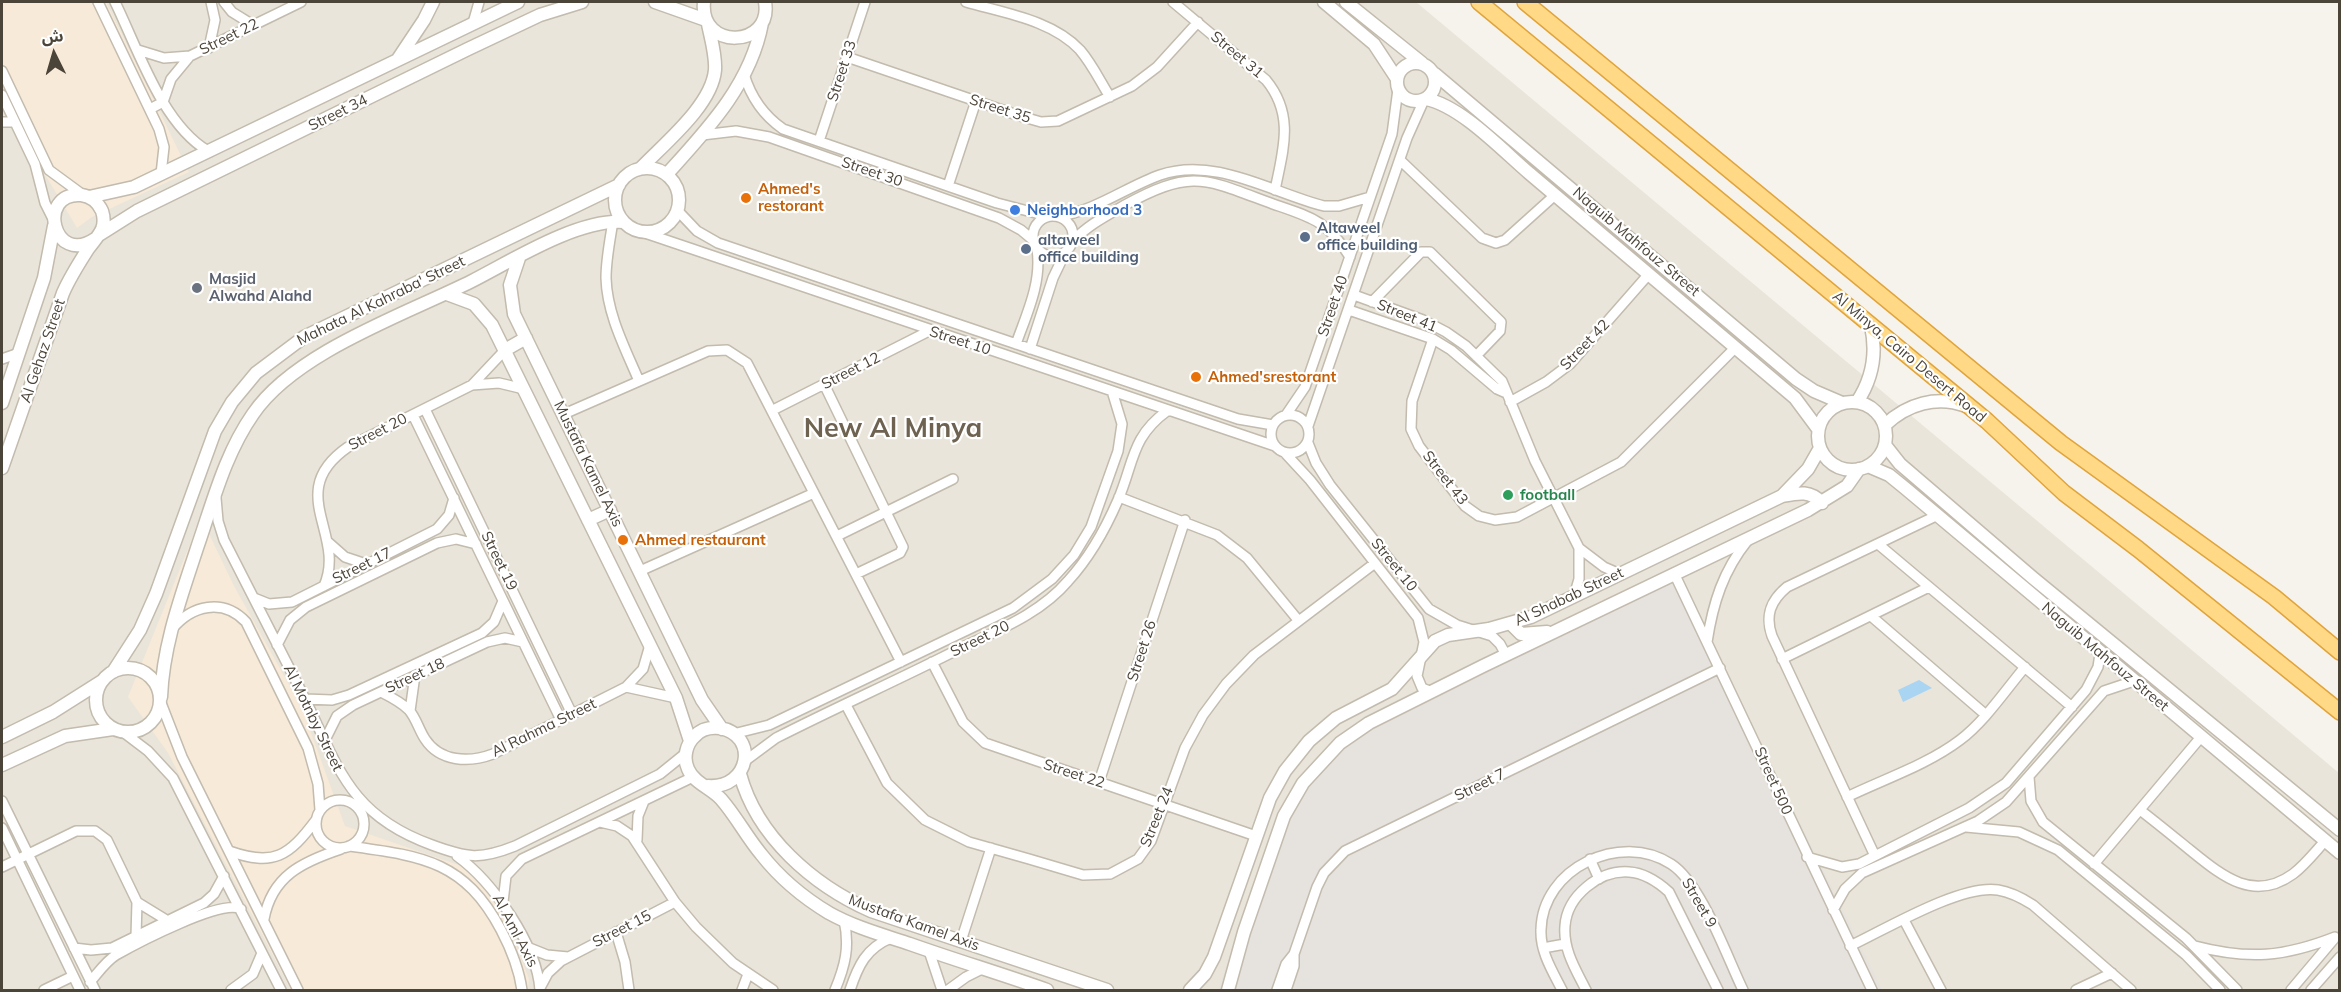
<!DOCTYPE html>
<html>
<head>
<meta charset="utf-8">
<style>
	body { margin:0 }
	#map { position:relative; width:2341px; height:992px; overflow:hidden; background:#f6f3ec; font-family:Mulish,"Noto Sans Arabic",sans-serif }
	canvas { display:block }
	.frame { position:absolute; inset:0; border:3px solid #4b4439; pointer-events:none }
	.north { position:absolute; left:24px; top:24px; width:60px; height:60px; -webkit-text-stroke:4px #fff; paint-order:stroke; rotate:355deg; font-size:16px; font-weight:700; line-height:24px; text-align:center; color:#4b4439 }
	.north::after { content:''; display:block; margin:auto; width:21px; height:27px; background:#4b4439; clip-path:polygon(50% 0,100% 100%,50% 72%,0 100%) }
</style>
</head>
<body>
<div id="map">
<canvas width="2341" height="992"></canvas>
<div class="frame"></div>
<div class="north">ش</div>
</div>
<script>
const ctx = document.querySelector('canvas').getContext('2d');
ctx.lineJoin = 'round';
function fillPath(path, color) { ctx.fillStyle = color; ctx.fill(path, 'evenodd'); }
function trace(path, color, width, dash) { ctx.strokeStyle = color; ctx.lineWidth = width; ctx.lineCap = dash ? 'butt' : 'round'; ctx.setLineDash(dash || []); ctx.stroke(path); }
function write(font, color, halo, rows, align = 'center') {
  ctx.font = font + ' Mulish,sans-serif'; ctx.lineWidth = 4.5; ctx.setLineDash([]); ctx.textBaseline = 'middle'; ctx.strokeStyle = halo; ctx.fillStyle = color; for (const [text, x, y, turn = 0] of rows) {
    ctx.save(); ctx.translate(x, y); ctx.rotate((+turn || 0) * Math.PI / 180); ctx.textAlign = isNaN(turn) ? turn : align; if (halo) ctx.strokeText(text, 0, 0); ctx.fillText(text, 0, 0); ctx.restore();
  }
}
fillPath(new Path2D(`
	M2,2H1416L2339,773V990H2Z`), '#eae5da');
fillPath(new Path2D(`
	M2,2H106L189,172L92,217L77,228L44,173L2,84Z
	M201,517L234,586L302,708L345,826L470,869L503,911L529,979L528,990H291L168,753L128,697Z`), '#f7ead8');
fillPath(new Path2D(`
	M1675,569L1882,990H1218L1285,804L1312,763L1335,740L1357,723Z`), '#e6e2dd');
fillPath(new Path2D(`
	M1919,680L1932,688L1903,702L1898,690Z`), '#a9d4f2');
const minor = new Path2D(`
	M98,2L159,129L164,147L161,174
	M115,2C138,49 162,124 208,151
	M224,2L232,12L253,25
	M966,2C1004,13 1052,20 1080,50C1092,64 1100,81 1110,97
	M1173,2L1266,80C1295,115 1283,150 1275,190
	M473,23L479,2
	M209,48L215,20L211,2
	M138,50L164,58L190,56L301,2
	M847,57L1020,116L1041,122L1058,121L1132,86L1157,67L1198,22
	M2,71L49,170L83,195
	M744,74C751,98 763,115 783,129L997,203L1047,216
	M2,95L35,164L45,203L54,221
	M150,109L163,102L171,79L190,56
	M2,122H15
	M702,135L736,131L769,137L999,218L1021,230L1033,240
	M819,141L865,2
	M1400,160L1482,238L1496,243L1505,240L1555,195
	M948,186L976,101
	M678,211L697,231L718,243L1238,419L1273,425
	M1033 236a20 20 0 1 1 40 0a20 20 0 1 1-40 0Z
	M1058,216C1094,212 1126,187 1160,175C1215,156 1272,193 1324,206H1339L1370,197
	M613,221C610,240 606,259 606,278C607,314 625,348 639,381
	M645,233L1275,446
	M1073,241C1088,225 1106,216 1125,205C1193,168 1205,179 1273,204C1311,217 1328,221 1350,257
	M1354,295L1423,320L1446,332L1466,346L1502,381L1535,461L1579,548L1604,567L1620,574
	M1372,302L1421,252H1430L1501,322L1500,331L1476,356
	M1349,310L1433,339L1451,350L1497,389L1506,393
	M1433,339L1412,401L1411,429L1419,446L1465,506L1479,516L1495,520L1517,517L1621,462L1735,348
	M1016,344C1027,313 1042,282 1037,249
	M1030,349L1053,278L1065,253
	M2,359L19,353
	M824,384L903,547L900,553L856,574
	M472,385L499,383L524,389
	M1510,402L1546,382L1570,364L1648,275
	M425,409L572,714
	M773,410L929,331
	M564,414L708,351L727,350L747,363L901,662
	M1271 434a19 19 0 1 1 38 0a19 19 0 1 1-38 0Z
	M413,415L561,720
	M1286,415L1305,387L1392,134L1398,89
	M1308,426L1407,138L1424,100
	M1308,443L1316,463L1330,485L1429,609L1457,625L1492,636L1500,644L1506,655
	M1285,453L1310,480L1418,618L1424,642L1417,676L1422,688L1432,692
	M1119,497L1217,535L1247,558L1298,620
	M216,498L218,521L224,540C249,589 274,638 299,687C337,761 345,814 432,845C467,858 480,860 515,846L660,774L686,753
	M837,536L953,479
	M328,542L345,557L366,564
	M1878,544L2072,707
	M640,571L814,493
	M1674,573L1872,990
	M324,586C347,534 283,492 348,447L472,385L505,350
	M1574,596L1579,579V548
	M254,598L269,604L292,602L437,529L449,515L454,498
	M1871,616L1986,715
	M172,629C192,605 223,598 246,622L308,748L318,784L320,810
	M1707,642C1713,603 1723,571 1748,540
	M277,645L290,620L306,607L437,543L456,539L476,544
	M1782,659L1929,587
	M932,662L963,722L985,743L1256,836
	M626,687L676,698
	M381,692C391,697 401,702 409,710C416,718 419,730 425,739C440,762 469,763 493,754L626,687L643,669L650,645
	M305,699L332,700L349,695L482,633L494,622L503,601
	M161,703L182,757L298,990
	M846,705L887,783L925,820L969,842L1029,859L1083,875L1110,874L1138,859L1151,841L1185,748L1203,715L1226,684L1254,655L1375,563
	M410,711L415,675
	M123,732L148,751L173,778L281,990
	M733,734L769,725L1013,608L1052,579L1074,555L1091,527L1118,451L1122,424L1112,391
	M324,742L337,716L353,705L487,642L505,638L523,642
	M745,761L776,738C837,707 900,679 961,648C998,630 1040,614 1068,581C1090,557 1105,530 1118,500C1134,463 1131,437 1167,411
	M2029,777L2031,801L2043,822L2186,938L2237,990
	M1099,782L1185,520
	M1847,797C1884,779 1927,765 1960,740C1985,721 2004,692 2025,667
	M316 824a24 24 0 1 1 48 0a24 24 0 1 1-48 0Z
	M2,801L95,990
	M2140,810C2157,823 2174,837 2190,850C2221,875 2253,903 2293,874C2305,865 2315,852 2325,841
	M600,822L617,826L632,836L675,902L696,927L733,963L773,990
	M1966,827L2019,832L2058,850L2186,955L2220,990
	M2,828L80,990
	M637,840L638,816L644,801
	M349,846C421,856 464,860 501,930C511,949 519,969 522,990
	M229,851C274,867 289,856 316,820
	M457,856C493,882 537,945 540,990
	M1875,856L1772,636C1765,616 1770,601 1787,587L1938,515
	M1807,857L1842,867L1859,864L1969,808L2006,783L2086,690L2098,667L2100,654
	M1590,859L1599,879
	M2094,864L2201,737
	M2,867L76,831H95L107,840L137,902L136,936
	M137,902L168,921
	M503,902L506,876L522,859L693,777
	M1833,910L1845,889L1862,873L1978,821L2006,802L2104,691L2134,681
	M264,919C272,876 302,862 341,849
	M1904,920L1941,990
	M616,932L625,962L629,990
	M961,941L991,848
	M1850,946C1886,929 1961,884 1998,890C2011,892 2022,898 2033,905L2131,990
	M2195,946C2249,960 2284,957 2335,937
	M527,947L547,955L568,957
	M74,948L91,950L112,948L204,903L214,894L224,876
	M1543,948L1565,944
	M929,951L942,990
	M90,982C98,973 106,961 116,955C137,943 221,899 241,909
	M540,988L548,973L561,961L675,902
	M44,990L73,976
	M231,990L253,974L262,953
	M742,990L748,974
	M835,990C845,966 850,947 844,920
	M850,990C858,966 866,948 891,938
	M948,990L966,977L984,968
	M1277,990L1286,964L1294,954
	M1286,990L1294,966V954L1317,887L1324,873L1345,851L1720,668
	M1562,990C1553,972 1540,952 1541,930C1542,868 1621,831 1671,864C1701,883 1727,957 1743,990
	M1586,990C1576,970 1563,950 1565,926C1567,896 1599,870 1629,872C1645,873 1658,882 1669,892L1718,990
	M2076,990L2112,973
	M2291,990L2334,939
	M2311,990L2340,957`);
const tertiary = new Path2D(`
	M655,2L706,20
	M704,2C699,51 773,48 765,2
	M1324,2L1374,44L1397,79
	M1346,2L1422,63
	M398,59L424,20L433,2
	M1397 82a19 19 0 1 1 38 0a19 19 0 1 1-38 0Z
	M1435,74L1796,379L1814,391L1842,403
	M1426,99C1461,106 1502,150 1529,173C1618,248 1707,323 1795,398L1818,429
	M615 200a32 32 0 1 1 64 0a32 32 0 1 1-64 0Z
	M641,168C665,143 712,105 715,70C716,55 711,39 708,24
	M667,174C707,130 751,84 762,23
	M89,197L134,187L518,2
	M99,235L137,211L468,49L540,15L582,2
	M519,258L510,285L514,314L702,700L722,729
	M447,294L474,304L492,325L676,698L690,741
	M505,350L526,338
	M1818 436a34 34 0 1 1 68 0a34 34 0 1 1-68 0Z
	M1857,402C1873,378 1877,353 1871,326
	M2,403L44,278L54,226
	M1885,425C1907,404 1937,395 1966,406
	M1885,445L1900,464L2033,578L2340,830
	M1868,466L1889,475L1905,488L2340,853
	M2,468L63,293C70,277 79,263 88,249C93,242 99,236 102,229C104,224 104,217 102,211C98,202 90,196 81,195C36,192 53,267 95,239
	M1782,496C1798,493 1810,490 1822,503
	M588,520L610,510
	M1511,624L1521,634L1547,632
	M96 700a32 32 0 1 1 64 0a32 32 0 1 1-64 0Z
	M113,672L140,630L156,594L215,431L232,402L256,373L304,337L619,185
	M161,697C163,645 181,597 197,548C213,502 225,454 253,414C295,352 406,314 472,281C513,260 578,219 623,222
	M2,737L53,712L102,681
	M2,765L65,736L113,729
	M740,774C757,837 813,885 871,911L1107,990
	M708,786C750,789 759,735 720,728C711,727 701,729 695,736C686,744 683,758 688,769C694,783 711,788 721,799C736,816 746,836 761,854C779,877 804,898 829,913C854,927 883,935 910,944C955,960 1002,974 1047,990
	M1190,990L1205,974L1214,957L1270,798L1285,771L1309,741L1336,718L1392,689L1435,641L1448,635L1489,629L1531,617L1782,496L1808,469L1820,448
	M1228,990L1244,932L1284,816L1303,783L1340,743L1369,723L1483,666L1808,510L1847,486L1859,469`);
const trunk = new Path2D(`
	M1479,2L1987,421L2064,493L2138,549L2340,712
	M1525,2L2061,443L2274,597L2340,652`);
trace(minor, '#c2bbae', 12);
trace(tertiary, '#c2bbae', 15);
trace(trunk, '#e0a43c', 18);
trace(minor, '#fff', 9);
trace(tertiary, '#fff', 12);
trace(trunk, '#ffd985', 15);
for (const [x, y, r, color] of [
	[746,198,6,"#e8710a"],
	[1015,210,6,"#3f7fe0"],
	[1305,237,6,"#5c6f8a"],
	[1026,249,6,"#5c6f8a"],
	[197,288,6,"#6b7280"],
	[1196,377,6,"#e8710a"],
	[1508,495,6,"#2e9e5b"],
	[623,540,6,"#e8710a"]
]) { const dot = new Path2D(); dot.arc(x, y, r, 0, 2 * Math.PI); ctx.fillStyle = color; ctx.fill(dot); trace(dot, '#fff', 2); }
write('15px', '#4b4439', '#fff', [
	["Street 22",229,37,-26],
	["Street 31",1237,55,40],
	["Street 33",842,71,-72],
	["Street 35",1000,109,18],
	["Street 34",338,113,-26],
	["Street 30",872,172,19],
	["Naguib Mahfouz Street",1636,242,40],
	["Mahata Al Kahraba' Street",381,301,-26],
	["Street 40",1333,306,-71],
	["Street 41",1407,316,22],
	["Street 10",960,341,18],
	["Street 42",1585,345,-46],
	["Al Gehaz Street",43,351,-71],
	["Al Minya, Cairo Desert Road",1909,357,40],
	["Street 12",851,371,-27],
	["Street 20",378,432,-27],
	["Mustafa Kamel Axis",588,464,64],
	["Street 43",1445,478,52],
	["Street 19",499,561,64],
	["Street 10",1394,565,51],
	["Street 17",362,566,-26],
	["Al Shabab Street",1569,597,-25],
	["Street 20",980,639,-26],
	["Street 26",1142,651,-72],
	["Naguib Mahfouz Street",2105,657,40],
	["Street 18",415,676,-25],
	["Al Motnby Street",313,718,64],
	["Al Rahma Street",544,728,-26],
	["Street 22",1074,774,18],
	["Street 500",1773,781,66],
	["Street 7",1480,785,-26],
	["Street 24",1157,817,-68],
	["Street 9",1699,903,60],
	["Mustafa Kamel Axis",914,923,20],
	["Street 15",622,929,-27],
	["Al Aml Axis",515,931,62]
]);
write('bold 15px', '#c56008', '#fff', [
	["Ahmed's",758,189],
	["restorant",758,206],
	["Ahmed'srestorant",1208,377],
	["Ahmed restaurant",635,540]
], 'left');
write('bold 15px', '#366cbe', '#fff', [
	["Neighborhood 3",1027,210]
], 'left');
write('bold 15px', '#4e5e75', '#fff', [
	["Altaweel",1317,228],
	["office building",1317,245],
	["altaweel",1038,240],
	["office building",1038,257]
], 'left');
write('bold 15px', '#5b616d', '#fff', [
	["Masjid",209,279],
	["Alwahd Alahd",209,296]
], 'left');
write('bold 15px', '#27864d', '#fff', [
	["football",1520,495]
], 'left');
write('bold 27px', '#6e6250', '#fff', [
	["New Al Minya",893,429]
]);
</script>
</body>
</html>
